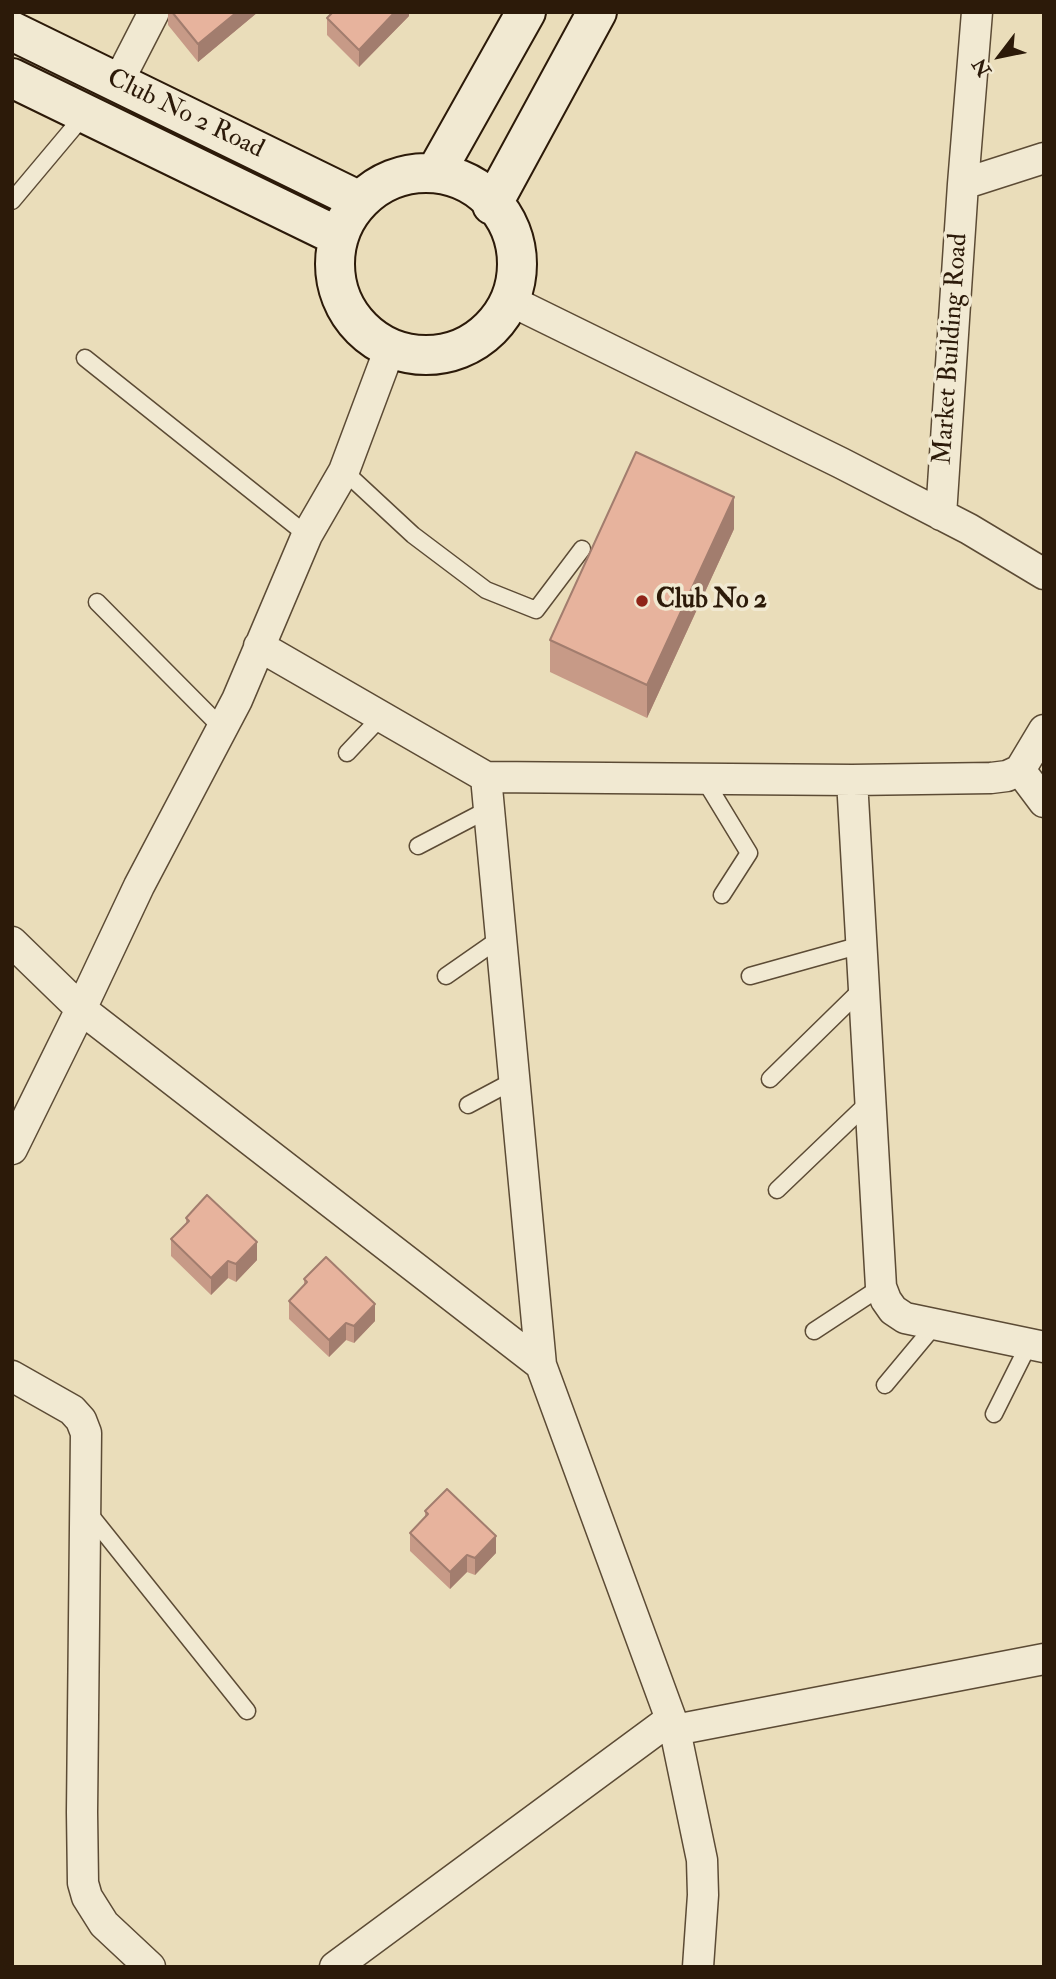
<!DOCTYPE html>
<html>
<head>
<meta charset="utf-8">
<style>
  body { margin:0 }
  #map { position:relative; width:1056px; height:1979px; overflow:hidden; background:#eaddba; font-family:"IM FELL Double Pica",serif }
  canvas { display:block }
  .frame { position:absolute; inset:0; border:14px solid #2c1a09; pointer-events:none }
  .north { position:absolute; left:965px; top:21px; width:70px; height:70px; -webkit-text-stroke:5px #f1e9d2; paint-order:stroke; rotate:238deg; font-size:19px; font-weight:700; line-height:28px; text-align:center; color:#2c1a09 }
  .north::after { content:''; display:block; margin:auto; width:24px; height:32px; background:#2c1a09; clip-path:polygon(50% 0,100% 100%,50% 72%,0 100%) }
</style>
</head>
<body>
<div id="map">
<canvas width="1056" height="1979"></canvas>
<div class="frame"></div>
<div class="north">N</div>
</div>
<script>
const ctx = document.querySelector('canvas').getContext('2d');
ctx.lineJoin = 'round';
const toPath = rows => new Path2D(rows.map(r => 'M' + r).join(''));
function trace(path, color, width, dash) { ctx.strokeStyle = color; ctx.lineWidth = width; ctx.lineCap = dash ? 'butt' : 'round'; ctx.setLineDash(dash || []); ctx.stroke(path); }
function fillPath(path, color) { ctx.fillStyle = color; ctx.fill(path, 'evenodd'); }
function drawText(font, color, halo, rows, align = 'center') {
  ctx.font = font + ' "IM FELL Double Pica",serif'; ctx.lineWidth = 7; ctx.setLineDash([]); ctx.textBaseline = 'middle'; ctx.strokeStyle = halo; ctx.fillStyle = color; for (const [text, x, y, turn = 0] of rows) {
    ctx.save(); ctx.translate(x, y); ctx.rotate((+turn || 0) * Math.PI / 180); ctx.textAlign = isNaN(turn) ? turn : align; if (halo) ctx.strokeText(text, 0, 0); ctx.fillText(text, 0, 0); ctx.restore();
  }
}
const lane = toPath([
  [12,201,85,114],
  [85,358,307,535],
  [344,471,413,535,486,590,536,610,582,549],
  [97,602,221,727],
  [347,753,381,717],
  [704,779,749,853,722,895],
  [418,846,489,809],
  [446,976,502,937],
  [750,976,861,945],
  [770,1079,864,987],
  [468,1105,515,1080],
  [777,1190,870,1101],
  [814,1331,881,1287],
  [885,1385,935,1325],
  [994,1414,1029,1344],
  [87,1511,247,1711]
]);
const street = toPath([
  [118,82,154,12],
  [963,184,1044,158],
  [511,301,841,463,969,529,1044,574],
  [941,515,963,184,977,12],
  [259,646,486,777,852,780,991,778,1007,776,1020,770,1044,730],
  [1020,770,1044,802],
  [486,777,541,1365,675,1730,702,1860,703,1895,698,1967],
  [852,780,881,1287,886,1300,893,1310,905,1318,1044,1347],
  [12,942,81,1009,541,1365],
  [12,1149,81,1009,139,886,237,700,307,535,344,471,390,348],
  [12,1376,72,1410,81,1420,86,1433,82,1812,83,1883,87,1897,104,1924,150,1967],
  [675,1730,1044,1659],
  [335,1967,671,1719]
]);
const secondary = toPath([
  [12,31,358,200],
  [12,78,339,237],
  [436,172,526,12],
  '335 264a91 91 0 1 1 182 0a91 91 0 1 1-182 0Z',
  [492,205,597,12]
]);
trace(lane, '#5c4b35', 19);
trace(street, '#5c4b35', 33);
trace(secondary, '#2c1a09', 42);
trace(lane, '#f1e9d2', 16);
trace(street, '#f1e9d2', 30);
trace(secondary, '#f1e9d2', 38);
fillPath(toPath([
  [168,12,258,12,198,62,168,25],
  [409,12,409,16,359,67,327,35,327,18],
  [734,529,647,718,550,672,550,640],
  [186,1218,257,1260,236,1282,228,1278,211,1295,171,1256,171,1239,186,1224],
  [304,1279,375,1321,354,1343,346,1340,329,1357,289,1319,289,1301,304,1286],
  [425,1511,496,1553,475,1575,467,1572,450,1589,410,1551,410,1533,425,1518]
]), '#c79a87');
fillPath(toPath([
  [237,12,258,12,198,62,198,44],
  [395,12,409,12,409,16,359,67,359,50],
  [734,497,734,529,647,718,647,685],
  [257,1242,257,1260,236,1282,236,1264],
  [228,1261,228,1278,211,1295,211,1278],
  [375,1304,375,1321,354,1343,354,1326],
  [346,1323,346,1340,329,1357,329,1340],
  [496,1536,496,1553,475,1575,475,1558],
  [467,1555,467,1572,450,1589,450,1572]
]), '#a27d6e');
const building = toPath([
  [172,12,237,12,198,44,172,12],
  [333,12,395,12,359,50,327,18,333,12],
  [636,452,734,497,647,685,550,640,636,452],
  [207,1195,257,1242,236,1264,228,1261,211,1278,171,1239,189,1221,186,1218,207,1195],
  [326,1257,375,1304,354,1326,346,1323,329,1340,289,1301,307,1282,304,1279,326,1257],
  [447,1489,496,1536,475,1558,467,1555,450,1572,410,1533,428,1514,425,1511,447,1489]
]);
fillPath(building, '#e7b39d');
trace(building, '#a27d6e', 2);
for (const [x, y, r, color] of [
  [642,601,7,"#8f2418"]
]) { const dot = new Path2D(); dot.arc(x, y, r, 0, 2 * Math.PI); ctx.fillStyle = color; ctx.fill(dot); trace(dot, '#f1e9d2', 2.5); }
drawText('26px', '#2c1a09', '#f1e9d2', [
  ["Club No 2 Road",185,115,26],
  ["Market Building Road",952,349,-86]
]);
drawText('bold 26px', '#2c1a09', '#f1e9d2', [
  ["Club No 2",656,601]
], 'left');
</script>
</body>
</html>
